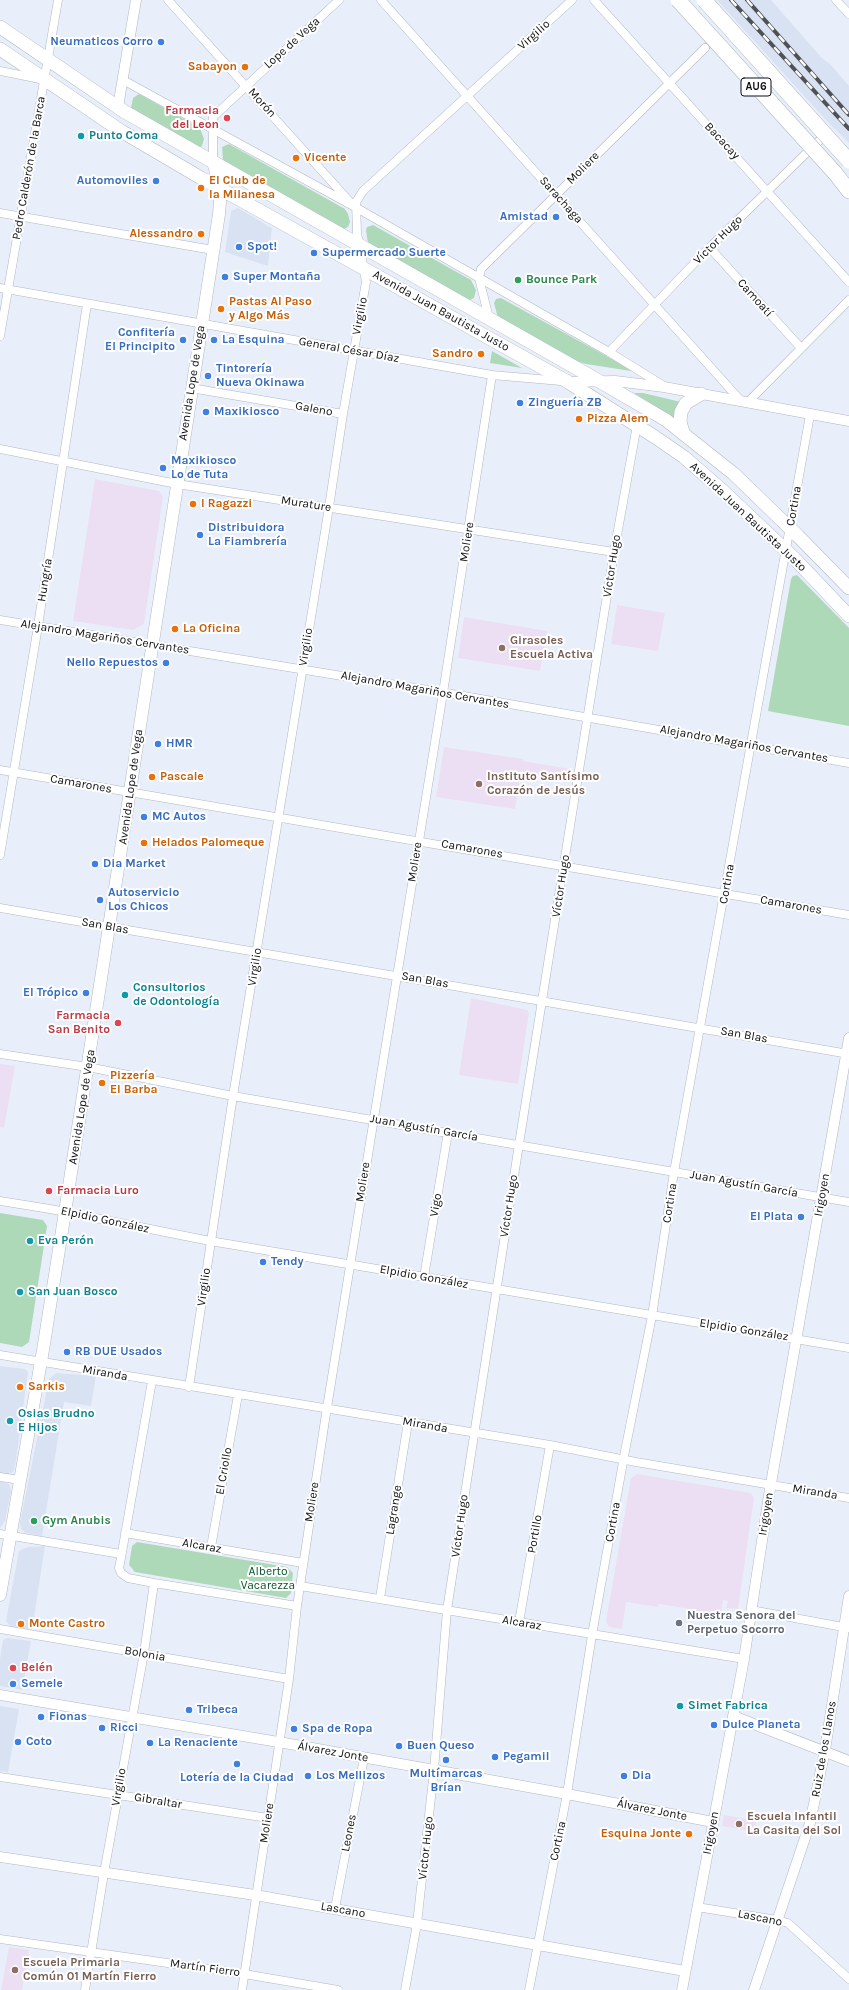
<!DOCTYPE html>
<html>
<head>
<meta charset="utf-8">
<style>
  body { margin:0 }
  canvas { display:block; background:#e9effa }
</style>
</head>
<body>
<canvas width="849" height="1990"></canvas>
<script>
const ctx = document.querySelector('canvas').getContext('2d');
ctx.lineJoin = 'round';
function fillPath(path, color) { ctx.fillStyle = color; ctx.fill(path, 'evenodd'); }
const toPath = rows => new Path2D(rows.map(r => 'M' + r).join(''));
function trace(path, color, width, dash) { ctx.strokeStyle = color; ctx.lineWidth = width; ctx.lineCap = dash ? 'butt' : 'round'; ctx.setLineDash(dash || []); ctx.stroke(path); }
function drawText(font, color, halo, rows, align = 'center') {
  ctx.font = font + ' Karla,sans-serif'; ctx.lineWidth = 4; ctx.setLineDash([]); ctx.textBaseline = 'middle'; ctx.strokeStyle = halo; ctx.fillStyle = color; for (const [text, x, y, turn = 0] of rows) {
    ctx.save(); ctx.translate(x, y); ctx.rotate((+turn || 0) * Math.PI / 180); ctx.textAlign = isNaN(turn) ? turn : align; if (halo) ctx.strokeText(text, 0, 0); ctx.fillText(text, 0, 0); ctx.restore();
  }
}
fillPath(toPath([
  [717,0,771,0,822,58,830,64,849,86,849,143,826,120],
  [238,208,272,228,268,266,225,252,231,211],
  [0,1366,25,1369,28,1372,15,1467,13,1472,6,1475,0,1474],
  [56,1373,96,1376,91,1406,64,1402,42,1536,26,1533,21,1529,20,1523,49,1379],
  [0,1481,9,1484,11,1491,5,1521,0,1528],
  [45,1546,32,1630,10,1626,6,1621,19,1551,27,1547],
  [7,1638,31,1641,22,1690,0,1686,0,1659,3,1640],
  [0,1706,19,1709,8,1772,0,1771]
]), '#d9e2f2');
fillPath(toPath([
  [95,479,159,491,163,497,144,624,133,630,73,621],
  [617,605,665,613,658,651,611,644],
  [464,617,547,631,540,671,458,658],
  [444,747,523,759,523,761,570,769,568,779,521,771,515,809,436,797],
  [471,998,527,1010,529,1013,518,1084,459,1075],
  [0,1064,15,1066,4,1128,0,1127],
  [637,1474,751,1493,754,1498,738,1609,726,1608,728,1601,723,1600,720,1617,694,1612,694,1610,678,1607,659,1604,658,1607,626,1602,622,1629,609,1627,606,1621,631,1478],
  [724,1815,756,1821,755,1832,722,1826],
  [9,1947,29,1950,22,1990,1,1990]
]), '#ecdff4');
fillPath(toPath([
  [139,94,200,128,204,139,202,146,198,148,131,108,133,98],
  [229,144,345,209,348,214,350,222,348,227,344,229,223,161,222,147],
  [373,225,471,280,476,290,474,298,468,301,368,244,366,230,367,227],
  [501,298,630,369,631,371,586,364,570,359,498,318,494,303,496,299],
  [492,351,522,368,490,363],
  [634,393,643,393,681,402,674,418],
  [797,575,849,628,849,726,768,711,791,579,793,576],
  [0,1213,43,1220,47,1226,29,1342,22,1347,0,1343],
  [137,1542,287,1567,293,1573,291,1593,286,1598,135,1572,129,1565,132,1546]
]), '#aed9b9');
trace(toPath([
  [705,48,724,30]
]), '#c8cdd7', 8, [8, 4]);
const minor = toPath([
  [168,0,350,202],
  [381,0,741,401],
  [594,0,849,282],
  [836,0,849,14],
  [0,71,40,79],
  [123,80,355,207,609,352,664,386],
  [213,162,213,117,339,0],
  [0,213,213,250],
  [710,248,801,348],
  [0,288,492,375,561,381],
  [489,318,479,278,481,269,705,48],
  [0,336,58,0],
  [609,352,706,251,827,133],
  [191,388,343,414],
  [747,403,849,300],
  [0,449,177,484,614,552],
  [0,620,452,694,849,763],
  [0,770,849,915],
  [0,855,38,626,87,304],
  [0,908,849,1054],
  [0,1054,88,1067,233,1096,849,1202],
  [0,1201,50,1209,210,1241,849,1348],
  [424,1277,448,1132],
  [0,1355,550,1445,636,1462,849,1498],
  [152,1381,121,1558,119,1568,121,1573,128,1578,154,1583,297,1606],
  [189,1387,233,1096,329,507,343,414,366,282,357,233,356,202,363,191,572,0],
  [0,1477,20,1480],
  [125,1533,303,1563],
  [0,1534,121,1554],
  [211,1547,238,1395],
  [300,1586,744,1659],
  [380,1598,408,1422],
  [751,1610,849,1628],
  [519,1622,550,1445],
  [0,1629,289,1679],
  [0,1777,268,1818],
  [697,1907,777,1920,788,1923,849,1979],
  [335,1908,364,1758],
  [0,1939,244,1974,338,1990],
  [85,1990,104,1873,144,1653,154,1583],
  [242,1990,289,1679,297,1606,325,1420,443,693,492,375],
  [405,1990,417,1924,434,1770,447,1610,519,1144,614,552,637,425],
  [529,1990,567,1794,592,1635,625,1451,652,1316,674,1172,810,415]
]);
const tertiary = toPath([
  [118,107,136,0],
  [568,382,615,381,664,387,849,421],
  [0,1695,290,1744,567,1794,713,1822],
  [733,1716,849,1761],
  [0,1857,255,1895,685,1971],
  [682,1990,744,1659,769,1495,849,1038],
  [754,1990,810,1823,825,1750,849,1596]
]);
const secondary = toPath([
  [0,1595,43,1350,65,1212,219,214,221,189,213,162]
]);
const primary = toPath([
  [0,27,125,112,599,381,666,420,734,474,798,536,849,588],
  [0,49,121,131,201,178,568,382,655,437,684,457,723,491,795,559,849,616],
  [683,432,680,422,681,412,686,403,701,394]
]);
const motorway = toPath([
  [835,173,849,191]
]);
trace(minor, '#b1b7c1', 9);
trace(tertiary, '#b1b7c1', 11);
trace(secondary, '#b1b7c1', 13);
trace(primary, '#b1b7c1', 14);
trace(motorway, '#b1b7c1', 16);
trace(minor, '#fff', 8);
trace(tertiary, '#fff', 10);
trace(secondary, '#fff', 12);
trace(primary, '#fff', 13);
trace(motorway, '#fff', 15);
const rail = toPath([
  [731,0,849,129],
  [747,0,849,115]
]);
trace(rail, '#4e5156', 4);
trace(rail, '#fff', 2.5, [8]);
const motorwayBridge = toPath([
  [678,0,835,173],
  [704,0,849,161]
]);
trace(motorwayBridge, '#b1b7c1', 16, []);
trace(motorwayBridge, '#fff', 15);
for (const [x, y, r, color] of [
  [161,42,4,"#3f7fe0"],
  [245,67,4,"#e8710a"],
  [227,118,4,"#e0444e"],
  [81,136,4,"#0f9aa8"],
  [296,158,4,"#e8710a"],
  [156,181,4,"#3f7fe0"],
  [201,188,4,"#e8710a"],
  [556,217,4,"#3f7fe0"],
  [201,234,4,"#e8710a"],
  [239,247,4,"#3f7fe0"],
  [314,253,4,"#3f7fe0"],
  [225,277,4,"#3f7fe0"],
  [518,280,4,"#2e9e5b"],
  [221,309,4,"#e8710a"],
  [183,340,4,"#3f7fe0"],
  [214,340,4,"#3f7fe0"],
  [481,354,4,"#e8710a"],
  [208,376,4,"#3f7fe0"],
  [520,403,4,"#3f7fe0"],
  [206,412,4,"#3f7fe0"],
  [579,419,4,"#e8710a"],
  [163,468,4,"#3f7fe0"],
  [193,504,4,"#e8710a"],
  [200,535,4,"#3f7fe0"],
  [175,629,4,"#e8710a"],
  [502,648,4,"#8d6e63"],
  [166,663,4,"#3f7fe0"],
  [158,744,4,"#3f7fe0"],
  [152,777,4,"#e8710a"],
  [479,784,4,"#8d6e63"],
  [144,817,4,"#3f7fe0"],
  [144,843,4,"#e8710a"],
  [95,864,4,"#3f7fe0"],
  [100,900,4,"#3f7fe0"],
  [86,993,4,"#3f7fe0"],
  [125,995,4,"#0f9aa8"],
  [118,1023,4,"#e0444e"],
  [102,1083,4,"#e8710a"],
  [49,1191,4,"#e0444e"],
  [801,1217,4,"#3f7fe0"],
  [30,1241,4,"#0f9aa8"],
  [263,1262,4,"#3f7fe0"],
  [20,1292,4,"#0f9aa8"],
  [67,1352,4,"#3f7fe0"],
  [20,1387,4,"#e8710a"],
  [10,1421,4,"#0f9aa8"],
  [34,1521,4,"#2e9e5b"],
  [679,1623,4,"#6b7280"],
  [21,1624,4,"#e8710a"],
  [13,1668,4,"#e0444e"],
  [13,1684,4,"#3f7fe0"],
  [680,1706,4,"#0f9aa8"],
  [189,1710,4,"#3f7fe0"],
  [41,1717,4,"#3f7fe0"],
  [714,1725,4,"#3f7fe0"],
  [102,1728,4,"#3f7fe0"],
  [294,1729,4,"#3f7fe0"],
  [18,1742,4,"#3f7fe0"],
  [150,1743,4,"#3f7fe0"],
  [399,1746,4,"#3f7fe0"],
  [495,1757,4,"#3f7fe0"],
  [446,1760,4,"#3f7fe0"],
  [237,1764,4,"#3f7fe0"],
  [308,1776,4,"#3f7fe0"],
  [624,1776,4,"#3f7fe0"],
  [739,1824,4,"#8d6e63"],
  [689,1834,4,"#e8710a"],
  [15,1970,4,"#8d6e63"]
]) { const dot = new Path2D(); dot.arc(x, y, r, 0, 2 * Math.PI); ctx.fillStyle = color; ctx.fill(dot); trace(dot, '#fff', 1.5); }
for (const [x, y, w] of [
  [756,87,30]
]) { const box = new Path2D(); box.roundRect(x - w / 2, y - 9, w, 18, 3); ctx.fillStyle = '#fff'; ctx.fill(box); trace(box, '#0d0f12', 1); }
drawText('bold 11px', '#0d0f12', null, [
  ["AU6",756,87]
]);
drawText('12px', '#0d0f12', '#fff', [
  ["Virgilio",534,35,-42],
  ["Lope de Vega",292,43,-42],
  ["Morón",262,103,48],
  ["Bacacay",722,141,47],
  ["Pedro Calderón de la Barca",29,168,-80],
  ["Moliere",583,168,-45],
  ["Sarachaga",561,200,48],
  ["Víctor Hugo",718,240,-45],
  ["Camoatí",755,298,48],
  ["Avenida Juan Bautista Justo",441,311,29],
  ["Virgilio",360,316,-79],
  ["General César Díaz",349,350,10],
  ["Avenida Lope de Vega",192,383,-81],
  ["Galeno",314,409,10],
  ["Murature",306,504,9],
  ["Cortina",794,506,-80],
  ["Avenida Juan Bautista Justo",748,517,43],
  ["Moliere",467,542,-81],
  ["Víctor Hugo",612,566,-81],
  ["Hungría",45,580,-81],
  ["Alejandro Magariños Cervantes",105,637,9],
  ["Virgilio",306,647,-81],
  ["Alejandro Magariños Cervantes",425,690,10],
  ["Alejandro Magariños Cervantes",744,744,10],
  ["Camarones",81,784,10],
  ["Avenida Lope de Vega",131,787,-82],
  ["Camarones",472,849,10],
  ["Moliere",415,862,-81],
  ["Cortina",727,884,-80],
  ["Víctor Hugo",561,886,-81],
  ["Camarones",791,905,10],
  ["San Blas",105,926,10],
  ["Virgilio",255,967,-81],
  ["San Blas",425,980,10],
  ["San Blas",744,1035,10],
  ["Avenida Lope de Vega",82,1107,-81],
  ["Juan Agustín García",424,1128,10],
  ["Moliere",363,1182,-81],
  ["Juan Agustín García",744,1184,10],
  ["Irigoyen",822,1195,-80],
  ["Cortina",670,1203,-81],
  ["Vigo",436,1205,-80],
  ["Víctor Hugo",509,1206,-81],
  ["Elpidio González",105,1220,12],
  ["Elpidio González",424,1277,10],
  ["Virgilio",204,1287,-82],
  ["Elpidio González",744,1330,9],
  ["Miranda",105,1373,10],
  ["Miranda",425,1425,10],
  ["El Criollo",224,1471,-80],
  ["Miranda",815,1492,9],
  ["Moliere",312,1502,-81],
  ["Lagrange",394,1510,-81],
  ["Irigoyen",766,1514,-81],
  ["Cortina",613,1522,-80],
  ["Víctor Hugo",460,1526,-82],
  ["Portillo",535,1534,-80],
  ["Alcaraz",202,1546,10],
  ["Alcaraz",522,1623,10],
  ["Bolonia",145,1654,10],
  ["Ruiz de los Llanos",824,1749,-80],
  ["Álvarez Jonte",333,1752,10],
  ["Virgilio",119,1787,-80],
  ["Gibraltar",158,1801,9],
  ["Álvarez Jonte",652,1810,11],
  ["Moliere",267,1823,-81],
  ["Leones",349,1833,-79],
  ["Irigoyen",711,1833,-79],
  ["Cortina",558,1841,-78],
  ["Víctor Hugo",426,1848,-84],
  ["Lascano",343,1910,10],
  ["Lascano",760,1918,11],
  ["Martín Fierro",205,1968,8]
]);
drawText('bold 12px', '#366cbe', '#fff', [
  ["Neumaticos Corro",153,42,"right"],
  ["Automoviles",148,181,"right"],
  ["Amistad",548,217,"right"],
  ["Spot!",247,247],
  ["Supermercado Suerte",322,253],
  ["Super Montaña",233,277],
  ["Confitería",175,333,"right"],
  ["El Principito",175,347,"right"],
  ["La Esquina",222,340],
  ["Tintorería",216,369],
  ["Nueva Okinawa",216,383],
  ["Zinguería ZB",528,403],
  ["Maxikiosco",214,412],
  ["Maxikiosco",171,461],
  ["Lo de Tuta",171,475],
  ["Distribuidora",208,528],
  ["La Fiambrería",208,542],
  ["Nello Repuestos",158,663,"right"],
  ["HMR",166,744],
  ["MC Autos",152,817],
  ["Dia Market",103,864],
  ["Autoservicio",108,893],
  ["Los Chicos",108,907],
  ["El Trópico",78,993,"right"],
  ["El Plata",793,1217,"right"],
  ["Tendy",271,1262],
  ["RB DUE Usados",75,1352],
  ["Semele",21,1684],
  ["Tribeca",197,1710],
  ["Fionas",49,1717],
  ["Dulce Planeta",722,1725],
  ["Ricci",110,1728],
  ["Spa de Ropa",302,1729],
  ["Coto",26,1742],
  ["La Renaciente",158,1743],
  ["Buen Queso",407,1746],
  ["Pegamil",503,1757],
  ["Multímarcas",446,1774,"center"],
  ["Brían",446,1788,"center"],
  ["Los Mellizos",316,1776],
  ["Dia",632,1776],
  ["Lotería de la Ciudad",237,1778,"center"]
], 'left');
drawText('bold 12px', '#c56008', '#fff', [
  ["Sabayon",237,67,"right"],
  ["Vicente",304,158],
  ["El Club de",209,181],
  ["la Milanesa",209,195],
  ["Alessandro",193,234,"right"],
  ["Pastas Al Paso",229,302],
  ["y Algo Más",229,316],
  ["Sandro",473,354,"right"],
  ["Pizza Alem",587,419],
  ["I Ragazzi",201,504],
  ["La Oficina",183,629],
  ["Pascale",160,777],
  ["Helados Palomeque",152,843],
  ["Pizzería",110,1076],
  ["El Barba",110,1090],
  ["Sarkis",28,1387],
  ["Monte Castro",29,1624],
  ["Esquina Jonte",681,1834,"right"]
], 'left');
drawText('bold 12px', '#be3a42', '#fff', [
  ["Farmacia",219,111],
  ["del Leon",219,125],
  ["Farmacia",110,1016],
  ["San Benito",110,1030],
  ["Farmacia Luro",57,1191,"left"],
  ["Belén",21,1668,"left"]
], 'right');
drawText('bold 12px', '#0d838f', '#fff', [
  ["Punto Coma",89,136],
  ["Consultorios",133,988],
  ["de Odontología",133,1002],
  ["Eva Perón",38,1241],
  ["San Juan Bosco",28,1292],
  ["Osias Brudno",18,1414],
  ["E Hijos",18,1428],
  ["Simet Fabrica",688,1706]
], 'left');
drawText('bold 12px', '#27864d', '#fff', [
  ["Bounce Park",526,280],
  ["Gym Anubis",42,1521]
], 'left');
drawText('bold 12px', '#785e54', '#fff', [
  ["Girasoles",510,641],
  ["Escuela Activa",510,655],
  ["Instituto Santísimo",487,777],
  ["Corazón de Jesús",487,791],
  ["Escuela Infantil",747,1817],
  ["La Casita del Sol",747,1831],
  ["Escuela Primaria",23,1963],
  ["Común 01 Martín Fierro",23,1977]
], 'left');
drawText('12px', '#055229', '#fff', [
  ["Alberto",268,1572],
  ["Vacarezza",268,1586]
]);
drawText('bold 12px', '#5b616d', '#fff', [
  ["Nuestra Senora del",687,1616],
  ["Perpetuo Socorro",687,1630]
], 'left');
</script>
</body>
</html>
